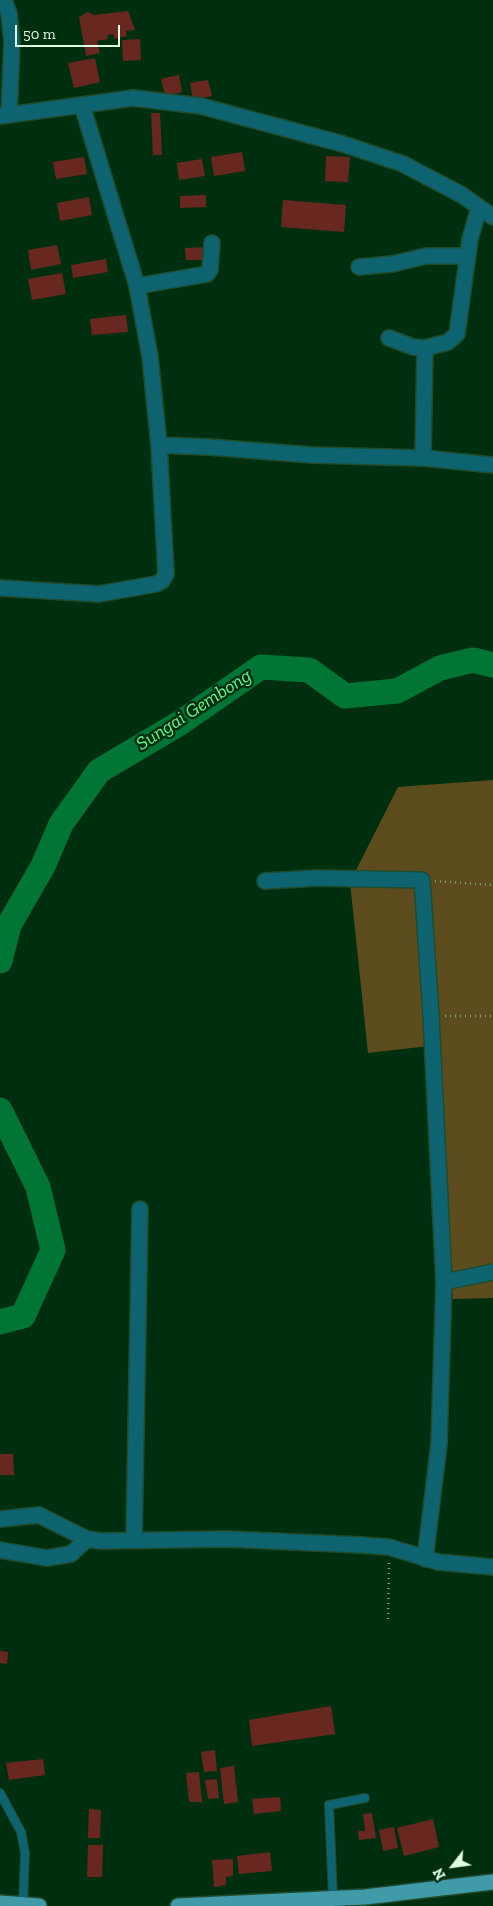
<!DOCTYPE html>
<html>
<head>
<meta charset="utf-8">
<style>
  body { margin:0 }
  #map { position:relative; width:493px; height:1906px; overflow:hidden; background:#002f10; font-family:"Zilla Slab",serif }
  canvas { display:block }
  .north { position:absolute; left:428px; top:1841px; width:50px; height:50px; -webkit-text-stroke:4px #002f10; paint-order:stroke; rotate:240deg; font-size:14px; font-weight:700; line-height:20px; text-align:center; color:#e0fee4 }
  .north::after { content:''; display:block; margin:auto; width:18px; height:22px; background:#e0fee4; clip-path:polygon(50% 0,100% 100%,50% 72%,0 100%) }
  .scale { position:absolute; left:15px; top:25px; width:105px; height:22px; box-sizing:border-box; border:2px solid #e0fee4; border-top:0; padding-left:6px; font-size:15px; line-height:18px; white-space:nowrap; color:#e0fee4; -webkit-text-stroke:4px #002f10; paint-order:stroke }
</style>
</head>
<body>
<div id="map">
<canvas width="493" height="1906"></canvas>
<div class="north">N</div>
<div class="scale">50 m</div>
</div>
<script>
const ctx = document.querySelector('canvas').getContext('2d');
ctx.lineJoin = 'round';
function fillPath(path, color) { ctx.fillStyle = color; ctx.fill(path, 'evenodd'); }
const toPath = rows => new Path2D(rows.map(r => 'M' + r).join(''));
function trace(path, color, width, dash) { ctx.strokeStyle = color; ctx.lineWidth = width; ctx.lineCap = dash ? 'butt' : 'round'; ctx.setLineDash(dash || []); ctx.stroke(path); }
function drawText(font, color, halo, rows, align = 'center') {
  ctx.font = font + ' "Zilla Slab",serif'; ctx.lineWidth = 5; ctx.setLineDash([]); ctx.textBaseline = 'middle'; ctx.strokeStyle = halo; ctx.fillStyle = color; for (const [text, x, y, turn = 0] of rows) {
    ctx.save(); ctx.translate(x, y); ctx.rotate((+turn || 0) * Math.PI / 180); ctx.textAlign = isNaN(turn) ? turn : align; if (halo) ctx.strokeText(text, 0, 0); ctx.fillText(text, 0, 0); ctx.restore();
  }
}
fillPath(toPath([
  [493,780,493,1298,453,1299,429,1046,368,1053,350,882,398,787]
]), '#5c4c1d');
trace(toPath([
  [0,961,9,925,43,866,61,824,99,771,180,723,261,667,309,670,345,696,397,691,440,668,473,660,493,665],
  [0,1110,38,1187,53,1250,23,1316,0,1322]
]), '#017533', 25);
fillPath(toPath([
  [128,11,135,30,126,31,127,36,114,39,113,34,107,35,108,39,97,41,100,53,86,56,79,17,88,12,94,15],
  [140,39,141,60,123,61,122,40],
  [95,58,100,82,74,88,68,63],
  [179,75,182,92,165,96,161,79],
  [208,80,212,96,193,100,190,83],
  [151,113,160,113,162,155,153,155],
  [242,152,245,171,214,176,211,157],
  [326,156,350,157,348,182,325,181],
  [84,157,87,174,56,179,53,162],
  [202,159,205,176,179,180,177,163],
  [206,195,206,207,180,208,180,196],
  [89,197,92,215,60,221,57,203],
  [283,200,346,205,344,232,281,227],
  [57,245,61,264,31,270,28,250],
  [205,247,206,260,186,260,185,248],
  [106,259,108,272,73,278,71,265],
  [62,273,66,294,32,300,28,279],
  [126,315,128,332,92,335,90,319],
  [0,1454,13,1454,14,1475,0,1475],
  [0,1651,8,1652,7,1664,0,1663],
  [331,1706,335,1734,252,1746,249,1720],
  [215,1750,217,1771,204,1772,201,1752],
  [43,1759,45,1775,9,1780,6,1763],
  [234,1766,238,1802,224,1804,220,1768],
  [199,1772,202,1802,189,1802,186,1773],
  [217,1779,219,1798,208,1799,205,1780],
  [280,1797,281,1811,254,1814,252,1799],
  [89,1809,101,1810,100,1838,88,1838],
  [372,1813,376,1838,359,1840,358,1831,365,1831,363,1814],
  [433,1819,439,1847,404,1856,397,1828],
  [394,1827,398,1848,383,1851,379,1830],
  [88,1845,103,1845,102,1877,87,1877],
  [270,1852,272,1871,239,1874,237,1856],
  [233,1859,233,1876,226,1877,226,1885,214,1887,212,1860]
]), '#682820');
const service = toPath([
  [0,1793,21,1832,25,1853,23,1905],
  [333,1898,329,1805,365,1798]
]);
const minor = toPath([
  [4,0,9,14,12,42,9,115],
  [359,267,392,264,426,256,467,256],
  [137,286,207,274,210,270,212,243],
  [389,338,413,347,425,348,448,342,457,334,470,239,479,208],
  [159,445,208,447,312,455,423,458,493,465],
  [423,458,425,348],
  [0,588,99,594,156,584,162,581,166,574,159,445,150,357,137,286,82,105],
  [265,881,317,878,422,880,431,1016,444,1282,439,1444,425,1559],
  [444,1282,493,1272],
  [0,1519,39,1515,87,1539,101,1541,227,1539,361,1545,389,1547,438,1562,493,1567],
  [134,1540,140,1209],
  [0,1550,47,1558,71,1554,87,1539]
]);
const tertiary = toPath([
  [0,116,133,98,201,106,343,144,403,164,462,195,493,217]
]);
const primary = toPath([
  [0,1903,39,1906],
  [178,1906,365,1897,493,1882]
]);
trace(service, '#1f4c2e', 10);
trace(minor, '#1f4c2e', 18);
trace(tertiary, '#1f4c2e', 18);
trace(primary, '#1f4c2e', 18);
trace(toPath([
  [435,881,493,885],
  [445,1016,493,1016],
  [388,1619,389,1561]
]), '#7ba184', 2.5, [1, 4]);
trace(service, '#0d6470', 8);
trace(minor, '#0d6470', 15);
trace(tertiary, '#0d6470', 15);
trace(primary, '#419aa8', 15);
drawText('italic 19px', '#5ef98b', '#002f10', [
  ["Sungai Gembong",194,710,-33]
]);
</script>
</body>
</html>
